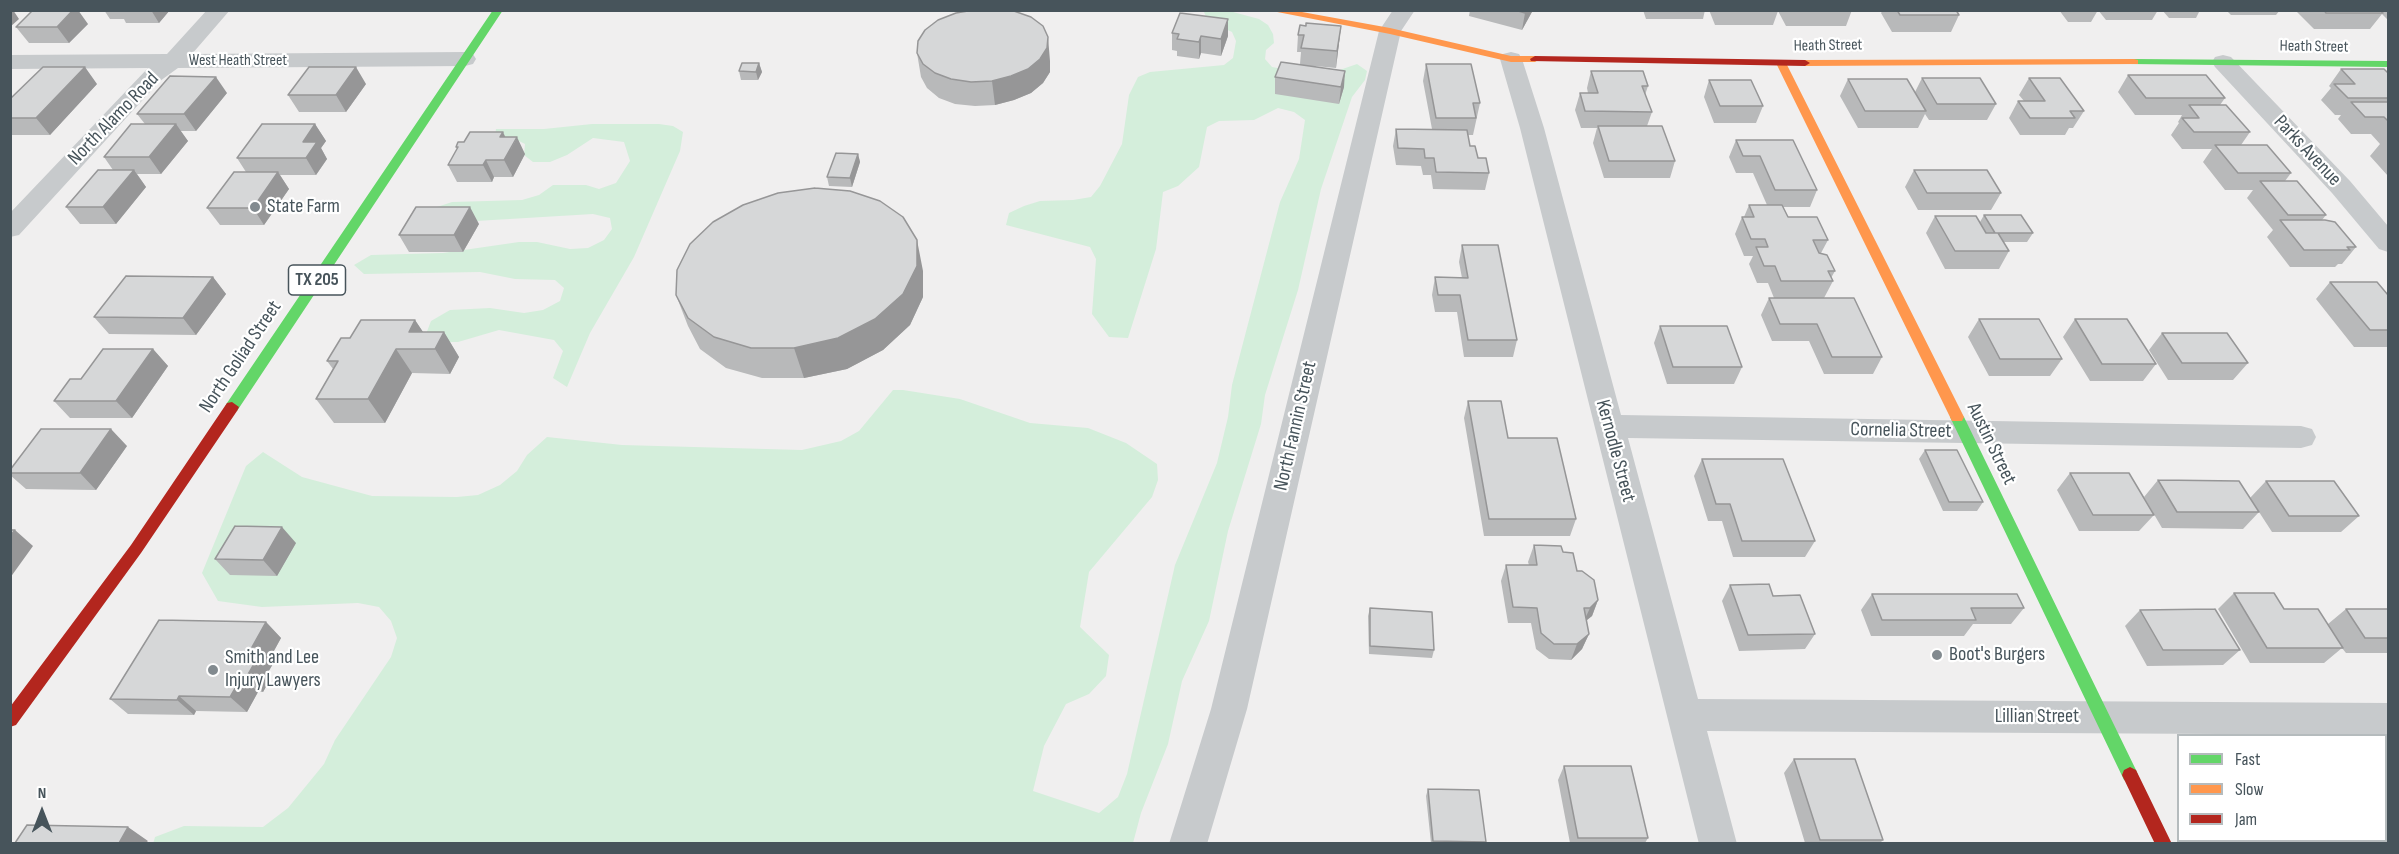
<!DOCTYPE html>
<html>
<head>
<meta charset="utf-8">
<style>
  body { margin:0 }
  #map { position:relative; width:2399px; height:854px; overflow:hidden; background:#f0efef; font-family:"Sofia Sans Condensed",sans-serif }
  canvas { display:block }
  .frame { position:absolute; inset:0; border:12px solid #47545b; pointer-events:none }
  .legend { position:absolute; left:2177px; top:734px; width:210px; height:108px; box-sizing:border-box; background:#fff; border:2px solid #b5bbbd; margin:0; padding:8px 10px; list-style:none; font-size:18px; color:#47545b }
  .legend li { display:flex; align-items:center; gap:12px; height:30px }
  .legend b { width:30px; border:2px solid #b5bbbd }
  .north { position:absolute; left:12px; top:782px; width:60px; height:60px; -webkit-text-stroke:4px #fff; paint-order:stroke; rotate:0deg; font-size:16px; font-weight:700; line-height:24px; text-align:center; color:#47545b }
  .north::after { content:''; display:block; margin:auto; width:21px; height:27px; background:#47545b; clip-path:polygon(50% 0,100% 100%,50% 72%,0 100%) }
</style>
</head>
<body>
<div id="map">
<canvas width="2399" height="854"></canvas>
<div class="frame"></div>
<ul class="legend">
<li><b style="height:8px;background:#63d668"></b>Fast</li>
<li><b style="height:8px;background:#ff974d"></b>Slow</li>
<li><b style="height:8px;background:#b3261e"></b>Jam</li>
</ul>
<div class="north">N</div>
</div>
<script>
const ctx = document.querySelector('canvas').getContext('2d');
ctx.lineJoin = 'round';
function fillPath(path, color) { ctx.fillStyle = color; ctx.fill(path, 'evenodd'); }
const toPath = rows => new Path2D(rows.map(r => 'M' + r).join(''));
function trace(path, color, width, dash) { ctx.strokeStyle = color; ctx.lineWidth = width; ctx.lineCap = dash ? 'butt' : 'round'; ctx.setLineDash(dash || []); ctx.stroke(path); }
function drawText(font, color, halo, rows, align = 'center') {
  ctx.font = font + ' "Sofia Sans Condensed",sans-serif'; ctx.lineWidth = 4.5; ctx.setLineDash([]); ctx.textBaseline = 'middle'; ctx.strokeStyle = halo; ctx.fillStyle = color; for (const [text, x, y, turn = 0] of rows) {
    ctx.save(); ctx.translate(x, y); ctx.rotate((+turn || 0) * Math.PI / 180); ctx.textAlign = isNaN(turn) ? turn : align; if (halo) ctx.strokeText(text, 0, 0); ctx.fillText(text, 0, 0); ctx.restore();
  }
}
fillPath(toPath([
  [1214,10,1233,12,1259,19,1268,25,1273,34,1274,43,1266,50,1265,59,1272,67,1316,75,1331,73,1357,64,1367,71,1365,80,1352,97,1321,189,1298,290,1265,395,1261,424,1228,531,1209,621,1182,681,1168,744,1141,813,1133,843,153,844,155,837,184,826,263,827,288,808,324,764,335,740,391,657,397,638,391,621,379,607,358,603,262,607,218,601,202,573,246,466,263,452,302,477,372,496,457,497,478,495,500,485,517,471,527,455,547,437,622,445,802,450,841,441,859,431,893,390,903,390,960,399,1030,423,1088,428,1126,443,1157,464,1158,480,1152,497,1089,572,1080,627,1109,655,1106,676,1089,694,1066,704,1044,746,1033,791,1099,813,1118,797,1127,774,1175,565,1217,463,1228,417,1232,385,1280,202,1299,159,1305,120,1294,112,1278,108,1254,120,1219,121,1207,127,1199,167,1178,186,1163,192,1156,249,1128,338,1109,337,1092,314,1096,259,1090,247,1006,225,1009,213,1024,206,1040,201,1073,200,1091,197,1100,186,1122,144,1129,95,1138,77,1150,72,1224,65,1233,58,1236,41,1232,32,1208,21,1204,12],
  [592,124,659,124,673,126,683,132,680,151,634,257,590,333,567,387,553,378,563,351,554,340,499,330,458,342,438,342,426,334,431,321,450,310,490,308,524,313,543,310,560,301,564,288,555,280,515,279,480,272,364,274,354,265,371,255,443,253,519,242,537,242,570,249,588,248,604,240,612,229,610,218,593,214,476,221,434,208,452,202,522,200,539,195,553,185,586,185,599,189,616,183,630,161,624,142,593,138,567,155,550,162,533,162,524,155,525,144,513,138,495,138,496,129,544,129]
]), '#d4eedb');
fillPath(toPath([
  [207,10,230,10,192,54,465,52,473,54,476,59,473,64,465,66,178,68,160,81,19,235,10,237,10,213,148,68,10,69,10,55,167,54,207,10],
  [1393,10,1415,10,1401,31,1247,709,1207,844,1169,844,1211,709,1379,31,1393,10],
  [1511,52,1519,54,1522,59,1544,128,1621,415,2301,426,2312,429,2316,437,2312,445,2301,448,1628,438,1698,699,2388,703,2388,735,1707,731,1737,844,1699,844,1520,128,1500,59,1503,54,1511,52],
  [2223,55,2231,57,2350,181,2388,226,2388,252,2379,249,2332,193,2215,67,2212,62,2215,57,2223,55]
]), '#c7cacc');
fillPath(toPath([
  [493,10,503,10,237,411,227,411,225,407,227,403,493,10],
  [2134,59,2388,61,2388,67,2130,64,2130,60,2134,59],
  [1957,412,1964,417,2136,770,2138,775,2136,780,2130,783,2124,780,1950,417,1957,412]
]), '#63d668');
fillPath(toPath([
  [1267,10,1291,10,1390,28,1511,56,1535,56,1540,59,1535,62,1511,62,1390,34,1267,10],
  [2134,59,2138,60,2138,64,1805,66,1800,63,1805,60,2134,59],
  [1781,60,1786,63,1964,417,1962,421,1952,421,1950,417,1776,63,1781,60]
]), '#ff974d');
fillPath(toPath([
  [1535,56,1805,60,1810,63,1805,66,1531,61,1530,59,1535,56],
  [232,402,239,407,237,411,141,553,16,725,10,727,10,707,131,545,227,403,232,402],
  [2130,767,2136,770,2172,844,2155,844,2122,775,2124,770,2130,767]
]), '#b3261e');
fillPath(toPath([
  [104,10,170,10,159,23,126,23,124,19,110,19],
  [1470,10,1533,10,1522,30,1469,16],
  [1643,10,1705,10,1703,19,1646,19],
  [1709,10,1852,10,1846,26,1786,26,1778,11,1773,25,1715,25],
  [1883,10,1956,10,1959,15,1951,32,1892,32,1881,13],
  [2059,10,2098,10,2091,22,2068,22],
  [2098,10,2158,10,2152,20,2106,20],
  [2162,10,2200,10,2196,18,2169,18],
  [2226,10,2280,10,2276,15,2231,15],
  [2295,10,2388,10,2388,20,2382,14,2370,29,2314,29],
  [88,24,69,43,29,43,16,27],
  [1341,26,1336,68,1315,66,1344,87,1339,104,1275,94,1275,77,1300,64,1301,52,1297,52,1298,35],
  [1172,33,1228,36,1221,56,1201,53,1199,59,1177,56,1177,51,1172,50],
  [917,53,1050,61,1050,72,1043,83,1031,93,1014,100,995,105,975,106,955,104,939,98,927,88,921,77],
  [759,63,762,72,758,80,741,80,739,71],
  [1426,64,1480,103,1473,135,1468,135,1470,146,1489,173,1485,190,1433,189,1431,175,1423,175,1421,166,1396,165,1393,146,1396,129,1432,129,1423,81],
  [2341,69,2388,73,2388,176,2370,156,2380,144,2371,134,2351,134,2338,119,2341,115,2335,115,2321,100,2331,88,2329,86],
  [1591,71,1648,86,1645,95,1652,112,1647,126,1675,161,1670,178,1604,178,1593,143,1597,128,1581,128,1575,110,1580,93,1588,93,1587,88],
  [2128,75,2225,98,2220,105,2250,132,2241,145,2291,173,2285,181,2326,215,2322,220,2356,247,2342,264,2338,264,2335,267,2290,267,2267,237,2273,230,2247,198,2253,190,2225,190,2203,162,2212,149,2182,149,2171,135,2179,123,2178,122,2182,115,2135,115,2118,92],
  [1922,78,1996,104,1987,120,1929,120,1925,114,1918,128,1858,128,1840,96,1848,79,1915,92],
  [2029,78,2084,111,2073,128,2069,128,2065,135,2020,135,2009,118,2018,101,2024,101,2019,95],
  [1709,80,1763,106,1756,123,1714,123,1704,97],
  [97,84,50,135,10,135,10,99],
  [366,84,346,112,299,112,288,95],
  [227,93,196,131,180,131,188,141,161,174,137,174,146,187,116,224,80,224,66,207,113,170,104,157,145,124,137,114],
  [315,124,326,141,321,148,327,159,316,175,280,175,289,189,264,225,220,225,207,208,246,172,237,158],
  [505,137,525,154,513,177,494,177,492,182,457,182,448,165,457,149,456,147,464,142],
  [1736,140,1817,190,1810,207,1783,207,1788,217,1828,240,1821,253,1835,271,1831,278,1833,281,1824,298,1774,298,1768,283,1757,283,1749,264,1753,256,1744,256,1735,234,1742,217,1744,217,1749,205,1767,205,1753,173,1736,173,1729,157],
  [858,154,860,162,852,187,829,186,827,177],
  [1914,170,2001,193,1991,210,1918,210,1905,187],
  [1984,215,2033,233,2027,242,2003,242,2009,251,1999,269,1945,269,1926,233,1935,216,1980,222],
  [479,224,463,252,409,252,399,235],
  [1462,245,1517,340,1513,357,1464,357,1457,312,1435,312,1432,295,1435,277,1462,278,1459,262],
  [923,271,923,297,910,325,883,350,847,369,804,378,762,378,726,368,700,349,688,326,676,295],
  [213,277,226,294,196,335,109,334,94,317],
  [2330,282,2388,295,2388,347,2354,347,2316,299],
  [1769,298,1882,357,1873,374,1824,374,1809,341,1772,341,1761,315],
  [1979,319,2062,359,2050,376,1989,376,1968,337],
  [2075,319,2156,364,2143,381,2090,381,2063,337],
  [415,320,423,332,444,332,459,357,450,374,412,373,385,423,334,423,316,399,333,369,327,361,350,338],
  [1660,326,1742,367,1734,384,1667,384,1654,343],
  [2162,333,2248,363,2233,380,2168,380,2149,350],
  [153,349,168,366,132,418,70,418,54,401,81,379],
  [1468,401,1508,438,1576,519,1570,536,1484,536,1464,418],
  [127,446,96,490,26,489,10,475,10,470],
  [1925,450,1983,502,1977,511,1943,511,1919,459],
  [1702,459,1815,541,1805,557,1733,557,1722,521,1708,521,1694,476],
  [2070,473,2154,515,2139,531,2079,531,2057,490],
  [2158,480,2259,512,2243,529,2162,528,2144,497],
  [2266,481,2359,516,2341,532,2272,532,2250,498],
  [296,543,277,576,230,575,215,559],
  [1534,545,1563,552,1598,600,1592,616,1586,621,1589,634,1582,649,1571,660,1549,659,1536,649,1531,623,1508,623,1501,581,1506,565,1529,565,1528,562],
  [1730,585,1773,596,1815,634,1805,649,1739,651,1722,601],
  [2234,593,2328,624,2346,609,2388,609,2388,653,2346,653,2342,648,2324,663,2250,663,2218,609],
  [1872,594,2024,608,2011,624,1973,624,1964,636,1871,636,1861,610],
  [1370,608,1434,650,1432,658,1369,654,1368,616],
  [2140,610,2240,650,2223,665,2147,666,2125,626],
  [266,622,281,638,270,658,274,662,267,674,271,678,263,692,258,692,247,712,196,711,194,715,128,714,110,699],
  [1794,759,1883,840,1880,843,1805,843,1784,773],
  [1564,766,1648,838,1645,843,1570,843,1558,780],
  [1428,789,1486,842,1485,843,1431,843,1426,796],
  [2272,840,2385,840,2388,843,2273,843]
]), '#b8b9ba');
fillPath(toPath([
  [10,10,13,10,19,19,10,27],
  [73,10,78,10,88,24,69,43,57,27],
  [151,10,170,10,159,23],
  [1527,10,1533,10,1522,30,1525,13],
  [1228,19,1228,36,1221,56,1221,39],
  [1341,26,1339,43,1336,68,1337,51],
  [1201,36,1201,53,1199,59,1199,42],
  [1048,37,1050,61,1050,72,1043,83,1031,93,1014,100,995,105,992,81],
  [759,63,762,72,758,80,756,72],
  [85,67,97,84,50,135,36,118],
  [356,67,366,84,346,112,336,95],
  [1345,71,1344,87,1339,104,1341,87],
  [216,77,227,93,196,131,184,114],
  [176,124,188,141,161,174,149,157],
  [315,124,326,141,321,148,327,159,316,175,306,158,303,142],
  [503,132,511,149,517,137,525,154,513,177,504,160,500,137],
  [858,154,860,162,852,187,850,178],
  [486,160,494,177,492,182,483,165],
  [134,170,146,187,116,224,103,207],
  [278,172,289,189,264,225,253,208],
  [470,207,479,224,463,252,454,235],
  [917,240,923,271,923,297,910,325,883,350,847,369,804,378,794,348],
  [213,277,226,294,196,335,183,318],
  [415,320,431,344,409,332],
  [444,332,459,357,450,374,435,349],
  [153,349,168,366,132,418,116,401],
  [396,349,412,373,385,423,368,399],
  [111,429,127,446,96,490,80,473],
  [282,527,296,543,277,576,263,560],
  [15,530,33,546,10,578,10,536],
  [1598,600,1592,616,1583,623,1590,608],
  [266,622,281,638,270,658,274,662,267,674,271,678,263,692,247,676,252,647],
  [1589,634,1582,649,1571,660,1577,644],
  [242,676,258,692,247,712,230,697],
  [179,696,196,711,194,715,177,700],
  [128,827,148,841,146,843,119,843]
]), '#969697');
const building = toPath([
  [33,10,73,10,57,27,16,27,33,10],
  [974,10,1011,10,1031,17,1043,26,1048,37,1047,48,1040,59,1028,69,1011,76,992,81,971,82,951,79,935,73,923,64,917,53,918,41,925,30,938,20,956,13,974,10],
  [1515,10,1527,10,1525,13,1515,10],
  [1897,10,1956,10,1959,15,1900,15,1897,10],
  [2324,10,2380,10,2383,13,2326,13,2324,10],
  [1180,13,1228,19,1221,39,1201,36,1199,42,1177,39,1179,34,1172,33,1180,13],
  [1306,23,1341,26,1337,51,1301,48,1304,35,1298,35,1300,25,1306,26,1306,23],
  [1281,62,1345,71,1341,87,1275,77,1281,62],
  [742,63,759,63,756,72,739,71,742,63],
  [1426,64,1471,64,1480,103,1473,103,1476,118,1436,118,1426,64],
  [43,67,85,67,36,118,10,118,10,99,43,67],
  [309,67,356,67,336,95,288,95,309,67],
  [2341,69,2384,69,2388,73,2388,98,2348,98,2334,84,2355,84,2341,69],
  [1591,71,1643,71,1648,86,1642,86,1652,112,1585,111,1580,93,1598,93,1591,71],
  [2128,75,2206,75,2225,98,2146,98,2128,75],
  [170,76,216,77,184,114,137,114,170,76],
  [1922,78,1980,78,1996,104,1937,104,1922,78],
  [2029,78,2060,78,2084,111,2070,111,2075,118,2030,118,2018,101,2045,101,2029,78],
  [1848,79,1907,79,1926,111,1865,111,1848,79],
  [1709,80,1751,80,1763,106,1720,106,1709,80],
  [2351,102,2388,102,2388,121,2384,117,2365,117,2351,102],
  [2189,105,2226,105,2250,132,2194,132,2182,118,2199,118,2189,105],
  [131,124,176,124,149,157,104,157,131,124],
  [262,124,315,124,303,142,317,142,306,158,237,158,262,124],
  [1598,126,1662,126,1675,161,1609,161,1598,126],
  [1396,129,1467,130,1470,146,1475,146,1478,158,1486,158,1489,173,1436,172,1434,158,1425,158,1424,149,1398,148,1396,129],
  [470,132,503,132,500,137,517,137,504,160,486,160,483,165,448,165,458,147,456,147,458,142,464,142,470,132],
  [1736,140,1793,140,1817,190,1775,190,1760,156,1743,156,1736,140],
  [2215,145,2267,145,2291,173,2238,173,2215,145],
  [836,153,858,154,850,178,827,177,836,153],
  [98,170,134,170,103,207,66,207,98,170],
  [1914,170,1987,170,2001,193,1927,193,1914,170],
  [234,172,278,172,253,208,207,208,234,172],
  [2260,181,2297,181,2326,215,2288,215,2260,181],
  [815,188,850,191,880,201,903,217,917,240,917,266,903,294,875,319,838,338,794,348,751,348,714,337,688,318,676,295,677,270,690,244,713,222,743,205,778,193,815,188],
  [1749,205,1782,205,1788,217,1817,217,1828,240,1813,240,1819,253,1827,255,1835,271,1828,271,1833,281,1781,281,1775,266,1764,266,1756,247,1768,247,1765,239,1751,239,1742,217,1754,217,1749,205],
  [416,207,470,207,454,235,399,235,416,207],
  [1984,215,2021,215,2033,233,1995,233,1984,215],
  [1935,216,1976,216,1986,233,1998,233,2009,251,1955,251,1935,216],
  [2280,220,2325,220,2335,222,2356,247,2347,247,2350,250,2304,250,2280,220],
  [1462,245,1498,245,1517,340,1468,340,1460,295,1438,295,1435,277,1468,278,1462,245],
  [126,276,213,277,183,318,94,317,126,276],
  [2330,282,2377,282,2388,295,2388,330,2370,330,2330,282],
  [1769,298,1854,298,1882,357,1832,357,1817,324,1780,324,1769,298],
  [1979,319,2039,319,2062,359,2000,359,1979,319],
  [2075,319,2127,319,2156,364,2102,364,2075,319],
  [361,320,415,320,409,332,444,332,435,349,396,349,368,399,316,399,338,361,327,361,341,338,350,338,361,320],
  [1660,326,1727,326,1742,367,1673,367,1660,326],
  [2162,333,2227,333,2248,363,2182,363,2162,333],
  [103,349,153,349,116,401,54,401,70,379,81,379,103,349],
  [1468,401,1501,401,1508,438,1557,438,1576,519,1489,519,1468,401],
  [41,429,111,429,80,473,10,473,10,470,41,429],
  [1925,450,1957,450,1983,502,1949,502,1925,450],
  [1702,459,1783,459,1815,541,1742,541,1730,504,1716,504,1702,459],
  [2070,473,2129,473,2154,515,2093,515,2070,473],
  [2158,480,2239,481,2259,512,2177,512,2158,480],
  [2266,481,2334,481,2359,516,2289,516,2266,481],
  [235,526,282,527,263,560,215,559,235,526],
  [10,530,15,530,10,536,10,530],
  [1534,545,1561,546,1563,552,1573,553,1577,571,1582,571,1594,580,1598,600,1590,608,1584,608,1589,634,1577,644,1554,644,1541,633,1537,608,1513,607,1506,565,1537,565,1534,545],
  [1769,584,1773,596,1800,595,1815,634,1748,635,1730,585,1769,584],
  [2234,593,2274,593,2284,609,2318,609,2343,648,2267,648,2234,593],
  [1872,594,2017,594,2024,608,1971,608,1976,620,1882,620,1872,594],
  [1370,608,1432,612,1434,650,1370,646,1370,608],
  [2215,609,2240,650,2163,650,2140,610,2215,609],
  [2346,609,2388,609,2388,638,2365,638,2346,609],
  [159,620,266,622,252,647,259,647,250,662,255,662,247,676,242,676,230,697,179,696,177,700,110,699,159,620],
  [1794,759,1855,759,1883,840,1820,840,1794,759],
  [1564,766,1631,766,1648,838,1578,838,1564,766],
  [1428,789,1479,790,1486,842,1433,841,1428,789],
  [2385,795,2388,795,2388,843,2301,843,2299,840,2385,840,2385,795],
  [27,825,128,827,119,843,15,843,27,825]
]);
fillPath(building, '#d6d7d8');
trace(building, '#969697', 1.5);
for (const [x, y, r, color] of [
  [255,207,6,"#828a8f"],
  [1937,655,6,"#828a8f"],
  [213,670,6,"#828a8f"]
]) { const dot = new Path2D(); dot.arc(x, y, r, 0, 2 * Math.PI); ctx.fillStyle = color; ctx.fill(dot); trace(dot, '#fff', 2); }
drawText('16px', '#47545b', '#fff', [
  ["Heath Street",1828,46,-1],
  ["Heath Street",2314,47,1],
  ["West Heath Street",238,61]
]);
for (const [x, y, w] of [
  [317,280,57]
]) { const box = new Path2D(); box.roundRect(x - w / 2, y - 15, w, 30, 4.5); ctx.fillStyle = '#fff'; ctx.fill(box); trace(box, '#47545b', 1.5); }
drawText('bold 18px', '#47545b', null, [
  ["TX 205",317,280]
]);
drawText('20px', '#47545b', '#fff', [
  ["North Alamo Road",114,119,-46],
  ["Parks Avenue",2307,151,47],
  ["North Goliad Street",241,357,-56],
  ["North Fannin Street",1296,426,-77],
  ["Cornelia Street",1901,431,1],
  ["Austin Street",1991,444,64],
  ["Kernodle Street",1615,451,75],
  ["Lillian Street",2037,717]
]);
drawText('20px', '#47545b', '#fff', [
  ["State Farm",267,207],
  ["Boot's Burgers",1949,655],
  ["Smith and Lee",225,658],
  ["Injury Lawyers",225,681]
], 'left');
</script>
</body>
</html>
